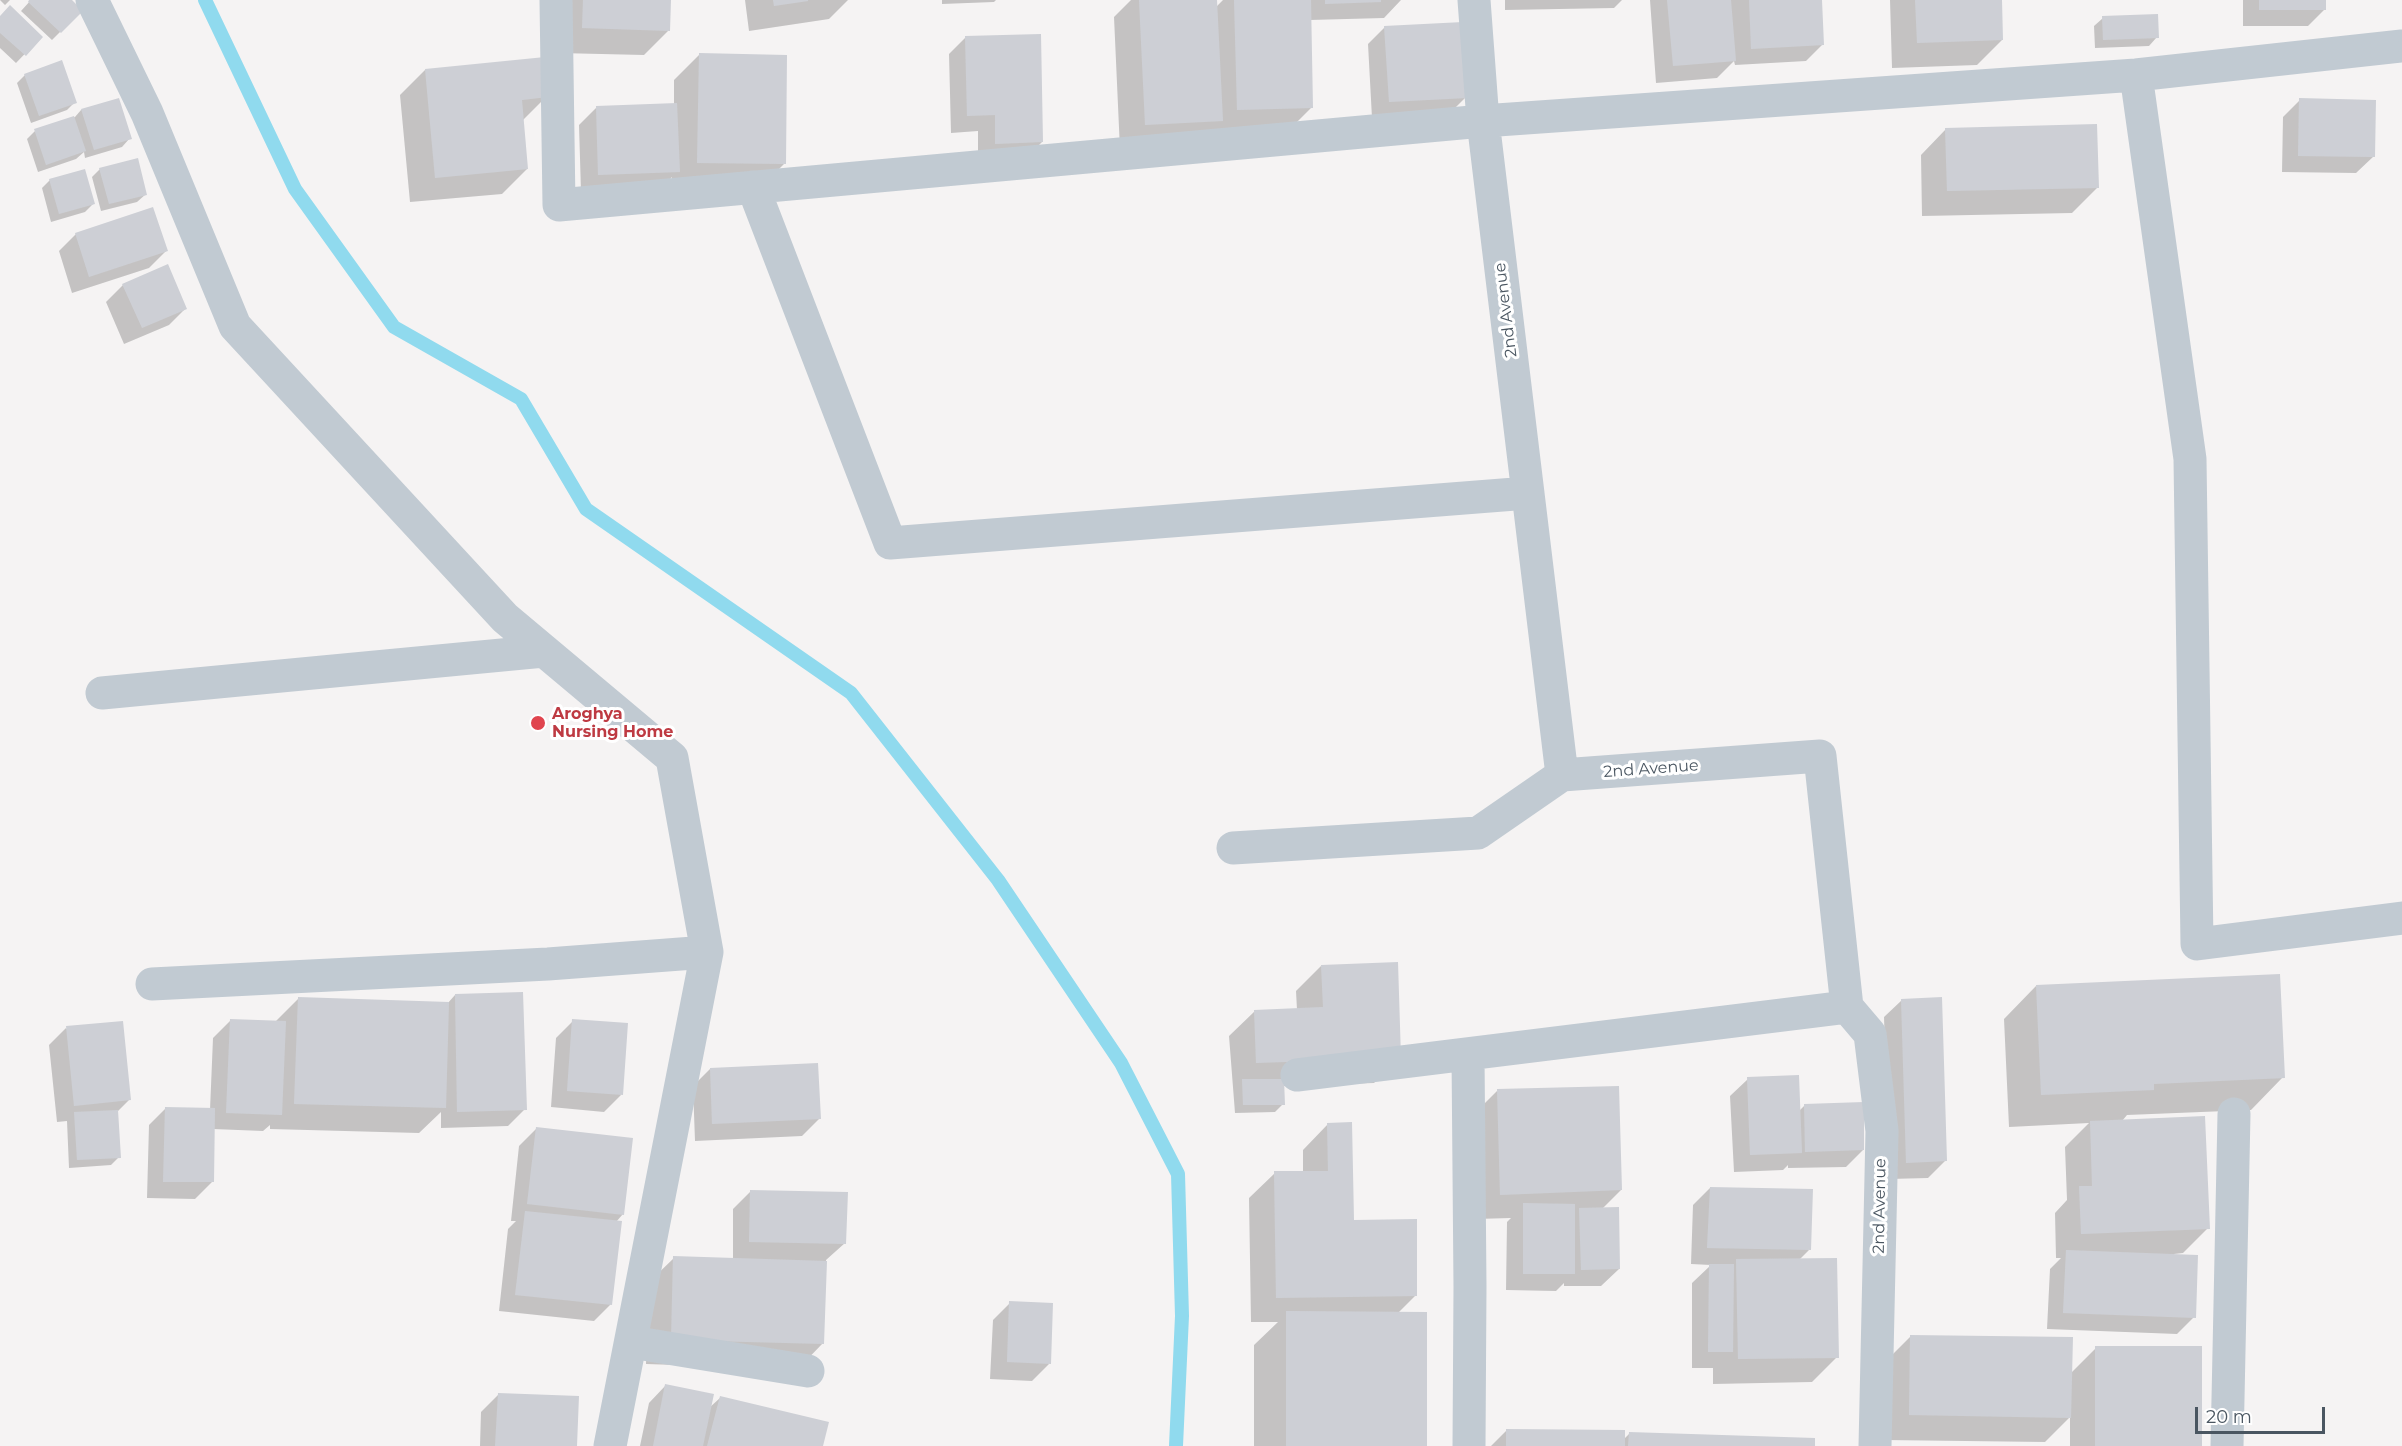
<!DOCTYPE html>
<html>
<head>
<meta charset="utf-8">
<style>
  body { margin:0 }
  #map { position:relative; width:2402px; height:1446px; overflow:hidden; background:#f5f3f3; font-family:Montserrat,sans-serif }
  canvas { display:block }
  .scale { position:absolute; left:2195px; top:1407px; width:130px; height:27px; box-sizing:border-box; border:3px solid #4a5661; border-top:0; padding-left:8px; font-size:18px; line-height:21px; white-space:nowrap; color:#4a5661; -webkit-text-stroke:4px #fff; paint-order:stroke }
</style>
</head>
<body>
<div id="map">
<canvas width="2402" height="1446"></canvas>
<div class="scale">20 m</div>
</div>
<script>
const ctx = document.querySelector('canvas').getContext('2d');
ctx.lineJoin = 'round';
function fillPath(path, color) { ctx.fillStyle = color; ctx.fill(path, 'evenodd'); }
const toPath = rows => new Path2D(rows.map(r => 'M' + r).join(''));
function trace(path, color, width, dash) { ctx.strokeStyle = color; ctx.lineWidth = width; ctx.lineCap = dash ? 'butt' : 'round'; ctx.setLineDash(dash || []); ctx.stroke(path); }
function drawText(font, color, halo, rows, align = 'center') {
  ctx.font = font + ' Montserrat,sans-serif'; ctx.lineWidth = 6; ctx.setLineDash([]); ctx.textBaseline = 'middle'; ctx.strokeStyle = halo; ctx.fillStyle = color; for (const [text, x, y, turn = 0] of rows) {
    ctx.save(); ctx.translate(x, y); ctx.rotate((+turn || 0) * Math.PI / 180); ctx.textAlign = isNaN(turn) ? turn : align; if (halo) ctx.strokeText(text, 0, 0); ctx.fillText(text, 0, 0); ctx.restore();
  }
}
fillPath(toPath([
  [0,0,10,0,5,5],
  [31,0,70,0,81,11,52,40,21,11],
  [559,0,670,0,669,30,644,55,558,53],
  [745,0,848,0,829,19,749,31],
  [942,0,996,0,994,2,942,4],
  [1131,0,1216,0,1216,7,1223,0,1401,0,1384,18,1310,20,1312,107,1287,132,1120,150,1114,17],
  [1505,0,1622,0,1614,8,1505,10],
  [1650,0,1820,0,1823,44,1806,61,1735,65,1734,61,1717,78,1656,83],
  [1890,0,2000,0,2002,40,1977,65,1892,68],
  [2243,0,2325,0,2325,9,2308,26,2243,26],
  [0,17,41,37,16,63,0,48],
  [2103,18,2157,37,2149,46,2095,48,2094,26],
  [1385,27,1465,98,1448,115,1372,118,1368,44],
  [966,37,1042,142,1025,159,978,160,978,131,951,133,949,54],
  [699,55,784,164,759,189,672,187,672,177,661,189,581,192,579,125,596,108,674,105,674,80],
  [425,70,547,96,522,121,527,169,502,194,410,202,400,95],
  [25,75,75,102,67,110,31,123,17,83],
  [118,100,130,138,122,147,85,158,84,152,76,159,38,172,27,139,35,131,75,117,81,110],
  [2300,100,2374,156,2356,173,2282,172,2283,117],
  [1946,129,2097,188,2072,213,1922,216,1921,155],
  [100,169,146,194,137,202,101,211,92,177],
  [50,180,93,204,85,212,51,222,42,188],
  [76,234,166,251,149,268,72,293,59,251],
  [123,285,186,308,169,325,124,344,106,302],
  [1321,966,1399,1058,1374,1083,1283,1086,1283,1104,1275,1112,1235,1113,1229,1036,1255,1011,1297,1010,1296,991],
  [2036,986,2283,1077,2251,1110,2127,1115,2122,1121,2208,1228,2183,1253,2174,1254,2194,1317,2177,1334,2047,1329,2050,1269,2061,1258,2056,1258,2055,1213,2067,1200,2065,1147,2089,1123,2009,1127,2004,1019],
  [455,995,525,1109,508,1126,441,1128,441,1112,419,1133,270,1129,270,1125,263,1131,213,1129,212,1182,195,1199,147,1198,149,1125,166,1108,210,1110,213,1038,230,1021,275,1022,298,999,447,1004],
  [1902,1000,1945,1161,1928,1178,1889,1179,1884,1017],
  [573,1021,621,1095,604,1112,551,1107,556,1038],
  [66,1028,129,1100,117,1112,119,1157,111,1165,69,1168,67,1121,57,1122,49,1045],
  [710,1069,819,1119,802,1136,695,1141,693,1086],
  [1748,1079,1799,1111,1805,1105,1863,1150,1846,1167,1788,1168,1788,1165,1783,1170,1734,1172,1730,1096],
  [1497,1091,1621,1190,1602,1209,1619,1269,1601,1286,1564,1286,1564,1283,1556,1291,1506,1290,1507,1222,1511,1218,1476,1219,1472,1116],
  [1328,1124,1352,1221,1416,1295,1398,1313,1425,1446,1254,1446,1254,1345,1278,1322,1251,1322,1249,1198,1275,1173,1303,1172,1303,1150],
  [536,1129,623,1214,616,1222,611,1304,594,1321,499,1311,508,1229,516,1221,511,1221,519,1146],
  [1710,1188,1809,1250,1799,1260,1837,1357,1812,1382,1713,1384,1713,1368,1692,1368,1692,1283,1711,1265,1691,1264,1693,1205],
  [750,1192,845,1243,826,1260,823,1343,798,1369,646,1364,648,1283,674,1258,733,1259,733,1209],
  [1010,1303,1049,1364,1032,1381,990,1379,993,1320],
  [1911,1336,2071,1373,2096,1348,2201,1446,2070,1446,2070,1417,2045,1442,1884,1440,1886,1361],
  [666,1385,709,1408,720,1398,821,1446,640,1446,649,1403],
  [498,1395,576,1446,480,1446,481,1412],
  [1507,1430,1623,1440,1629,1434,1813,1446,1491,1446]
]), '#0003');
trace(toPath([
  [205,0,295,189,394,327,521,399,586,509,851,693,998,880,1121,1063,1178,1174,1182,1316,1176,1446]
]), '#90daee', 14);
fillPath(toPath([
  [29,0,72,0,83,11,61,33,28,2],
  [583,0,671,0,670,31,582,28],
  [773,0,808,0,808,1,774,6],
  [1139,0,1217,0,1223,121,1145,125],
  [1234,0,1311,0,1313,108,1237,110],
  [1325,0,1381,0,1381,2,1325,4],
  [1667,0,1731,0,1736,61,1673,66],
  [1749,0,1822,0,1824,45,1751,49],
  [1915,0,2002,0,2003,40,1917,43],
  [2259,0,2326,0,2326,10,2259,10],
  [10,5,43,37,26,56,0,33,0,16],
  [2158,14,2159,38,2103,40,2102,16],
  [1463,22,1467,98,1389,102,1384,26],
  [1041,34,1043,142,995,144,995,115,967,116,965,36],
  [699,53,787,55,786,164,697,163],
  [545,57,548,97,522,100,528,169,435,178,425,69],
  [62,60,77,103,39,116,24,74],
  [119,98,132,139,94,150,81,109],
  [2299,98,2376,100,2375,157,2298,156],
  [677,103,680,172,598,175,596,106],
  [74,116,86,151,46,165,34,129],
  [2097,124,2099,188,1947,191,1945,128],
  [138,158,147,195,109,204,99,168],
  [85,169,95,204,59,214,49,179],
  [153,207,168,251,89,277,75,233],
  [168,264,187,309,142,328,122,284],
  [1398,962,1401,1058,1256,1063,1254,1010,1323,1007,1321,965],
  [2280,974,2285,1078,2154,1084,2154,1090,2041,1095,2036,985],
  [523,992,527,1110,457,1112,455,994],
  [298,997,449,1002,446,1108,294,1104],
  [1942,997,1947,1161,1906,1163,1901,999],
  [230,1019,286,1021,282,1115,226,1113],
  [572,1019,628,1023,623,1095,567,1091],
  [123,1021,131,1100,74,1106,66,1026],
  [818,1063,821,1119,712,1124,710,1068],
  [1799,1075,1802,1153,1750,1155,1747,1077],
  [1242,1079,1284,1079,1285,1105,1243,1105],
  [1619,1086,1622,1190,1500,1195,1497,1089],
  [1864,1102,1864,1150,1805,1152,1804,1104],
  [165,1107,215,1108,214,1182,163,1182],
  [118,1110,121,1158,77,1160,74,1112],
  [2205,1116,2210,1229,2081,1234,2079,1186,2092,1186,2090,1121],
  [1352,1122,1354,1220,1417,1219,1417,1296,1276,1298,1274,1171,1328,1171,1327,1123],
  [536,1127,633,1138,624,1215,527,1204],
  [1710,1187,1813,1189,1811,1250,1707,1248],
  [750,1190,848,1192,846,1244,749,1242],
  [1523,1203,1575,1204,1575,1274,1523,1274],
  [1619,1207,1620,1269,1581,1270,1579,1208],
  [525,1211,622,1221,612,1305,515,1295],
  [2066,1250,2198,1255,2196,1318,2063,1313],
  [673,1256,827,1261,824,1344,671,1340],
  [1837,1258,1839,1358,1738,1359,1736,1259],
  [1709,1264,1734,1264,1733,1352,1708,1352],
  [1009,1301,1053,1303,1051,1364,1007,1362],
  [1286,1311,1427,1312,1427,1446,1286,1446],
  [1910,1335,2073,1337,2071,1418,1909,1415],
  [2095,1346,2202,1346,2202,1446,2095,1446],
  [665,1384,714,1394,703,1446,653,1446],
  [498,1393,579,1396,577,1446,495,1446],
  [720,1396,829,1422,823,1446,707,1446],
  [1506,1429,1625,1430,1625,1446,1506,1446],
  [1629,1432,1815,1438,1815,1446,1628,1446]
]), '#cdcfd5');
trace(toPath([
  [92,0,147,113,235,326,505,618,672,758,707,952,610,1446],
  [556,0,559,205,1483,121,2136,75,2402,46],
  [1474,0,1483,121,1562,775,1820,756,1847,1007,1870,1034,1882,1131,1875,1446],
  [2136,75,2190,459,2197,944,2402,918],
  [753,187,890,543,1528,493],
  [102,693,544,651],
  [1233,848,1478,833,1562,775],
  [152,984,548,964,707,952],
  [1468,1055,1470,1287,1469,1446],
  [1297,1075,1847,1007],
  [631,1342,808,1371],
  [2227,1446,2234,1114]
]), '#c1cad2', 33);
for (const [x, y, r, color] of [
  [538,723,8,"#e0444e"]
]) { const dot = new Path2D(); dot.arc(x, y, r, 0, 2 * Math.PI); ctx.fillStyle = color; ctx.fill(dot); trace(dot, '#fff', 2); }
drawText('16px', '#4a5661', '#fff', [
  ["2nd Avenue",1506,310,-97],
  ["2nd Avenue",1651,769,-4],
  ["2nd Avenue",1880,1206,-89]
]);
drawText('bold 16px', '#be3a42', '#fff', [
  ["Aroghya",552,714],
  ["Nursing Home",552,732]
], 'left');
</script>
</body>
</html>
